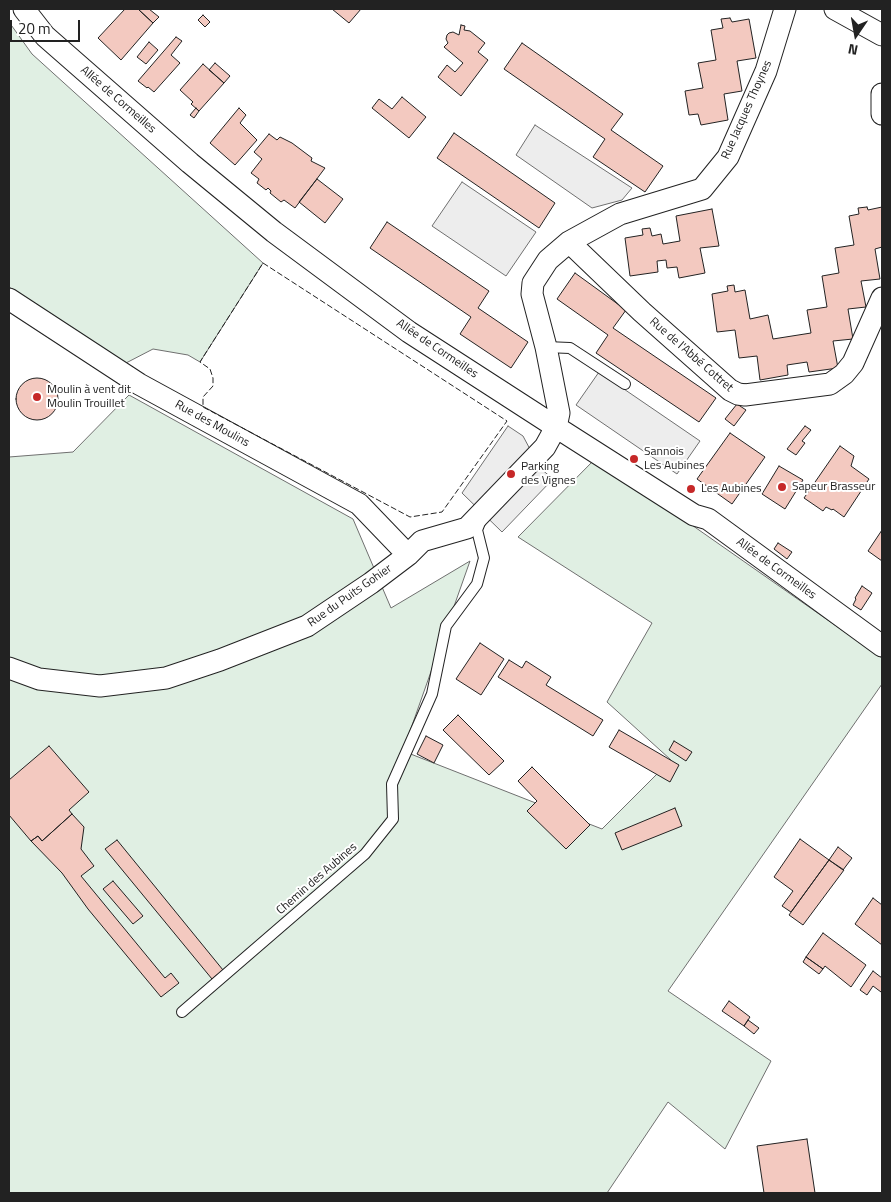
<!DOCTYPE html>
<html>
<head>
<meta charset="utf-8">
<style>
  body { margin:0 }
  #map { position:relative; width:891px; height:1202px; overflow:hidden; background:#fff; font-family:"Titillium Web",sans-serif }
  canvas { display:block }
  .frame { position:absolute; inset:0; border:10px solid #222; pointer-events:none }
  .north { position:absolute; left:831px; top:10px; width:50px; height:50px; -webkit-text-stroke:4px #fff; paint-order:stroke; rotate:192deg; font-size:14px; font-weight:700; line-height:20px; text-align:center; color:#222 }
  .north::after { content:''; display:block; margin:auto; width:18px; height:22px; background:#222; clip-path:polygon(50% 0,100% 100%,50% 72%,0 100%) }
  .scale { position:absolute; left:10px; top:20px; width:70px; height:22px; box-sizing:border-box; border:2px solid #222; border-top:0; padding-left:6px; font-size:15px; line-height:18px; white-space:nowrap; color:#222; -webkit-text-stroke:4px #fff; paint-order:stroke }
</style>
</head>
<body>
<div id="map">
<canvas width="891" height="1202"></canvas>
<div class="frame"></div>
<div class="north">N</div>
<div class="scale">20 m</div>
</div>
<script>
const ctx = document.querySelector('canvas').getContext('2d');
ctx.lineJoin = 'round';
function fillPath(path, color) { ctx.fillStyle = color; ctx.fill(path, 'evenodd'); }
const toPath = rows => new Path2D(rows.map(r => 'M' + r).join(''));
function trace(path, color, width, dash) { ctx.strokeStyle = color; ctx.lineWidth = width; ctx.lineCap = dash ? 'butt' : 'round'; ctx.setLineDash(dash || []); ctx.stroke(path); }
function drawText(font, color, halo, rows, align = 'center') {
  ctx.font = font + ' "Titillium Web",sans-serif'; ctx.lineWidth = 4; ctx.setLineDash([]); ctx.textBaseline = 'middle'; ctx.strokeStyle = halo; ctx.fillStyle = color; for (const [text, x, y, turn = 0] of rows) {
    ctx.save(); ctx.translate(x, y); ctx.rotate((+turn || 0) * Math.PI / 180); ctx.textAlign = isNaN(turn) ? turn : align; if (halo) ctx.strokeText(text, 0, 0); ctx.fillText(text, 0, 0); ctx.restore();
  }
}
const green = toPath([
  [9,22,32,54,263,263,200,362,188,355,153,349,126,363,9,287,9,22],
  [129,395,353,519,391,608,470,561,403,751,602,829,671,760,607,702,652,623,518,537,596,458,882,658,882,684,668,991,771,1061,725,1149,668,1102,607,1193,9,1193,9,457,73,452,129,395]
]);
fillPath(green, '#e0efe3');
trace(green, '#6f6f6f', 1);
const parking = toPath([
  [535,125,632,188,622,200,592,208,516,155,535,125],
  [462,182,536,232,506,276,432,226,462,182],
  [599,372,700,441,677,474,576,405,599,372],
  [508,426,523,436,540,468,553,479,502,532,462,493,508,426]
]);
fillPath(parking, '#ededed');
trace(parking, '#6f6f6f', 1);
const building = toPath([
  [125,9,138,9,153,23,121,60,98,38,125,9],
  [138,9,149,9,159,17,153,23,138,9],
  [332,9,361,9,349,23,332,9],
  [203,15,210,22,205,27,198,20,203,15],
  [730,18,732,22,749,19,756,58,737,61,742,91,724,94,728,120,701,125,698,114,689,115,685,91,703,88,698,63,716,60,711,30,723,28,721,19,730,18],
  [461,25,465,26,464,30,470,31,485,43,478,52,488,60,461,96,438,77,447,65,455,72,463,63,444,47,448,43,446,39,447,35,449,33,453,32,459,35,461,25],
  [176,37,182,41,171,55,180,63,154,92,148,87,147,88,138,81,176,37],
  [149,42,158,50,146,64,137,57,149,42],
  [522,43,623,114,611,130,663,166,645,192,593,157,605,139,504,69,522,43],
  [215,63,230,76,224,83,209,70,215,63],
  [203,64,224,83,199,111,191,104,193,102,180,90,203,64],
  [402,97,426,117,409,138,372,108,379,99,392,109,402,97],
  [196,108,199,111,194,118,190,115,196,108],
  [239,108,246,115,240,123,257,140,235,165,210,143,239,108],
  [454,133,555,203,539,228,437,158,454,133],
  [269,134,277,140,280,137,292,143,312,158,311,161,325,168,295,208,284,200,281,202,270,193,271,191,268,188,266,190,257,183,259,179,251,173,262,159,254,152,269,134],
  [317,179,343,199,325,223,299,202,317,179],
  [867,207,868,210,882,207,882,247,875,249,880,279,861,281,866,307,848,309,853,339,833,341,838,368,809,372,807,362,787,365,788,375,760,380,757,356,739,358,735,330,717,332,712,294,728,291,727,286,734,285,735,292,745,290,750,319,768,315,773,339,811,333,807,310,827,307,822,276,839,273,835,248,854,245,849,216,859,214,858,208,867,207],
  [712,209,719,246,700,248,705,273,679,278,677,267,667,268,666,260,657,261,658,272,630,276,625,238,643,235,642,229,650,228,652,236,661,234,663,244,680,241,676,216,712,209],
  [387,222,489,291,478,308,528,342,511,368,460,334,471,317,370,248,387,222],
  [575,273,626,310,613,328,716,398,699,422,596,353,608,335,557,299,575,273],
  '16 399a21 21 0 1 1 42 0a21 21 0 1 1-42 0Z',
  [737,404,746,410,734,426,725,419,737,404],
  [805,426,811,430,802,441,805,443,796,455,787,449,805,426],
  [730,433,765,457,732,504,697,479,730,433],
  [840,446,854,456,851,466,869,479,844,517,833,509,832,510,826,507,823,511,804,498,840,446],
  [779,466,803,480,785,509,762,494,779,466],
  [882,530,882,561,868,551,882,530],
  [778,543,792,552,787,559,774,549,778,543],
  [862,586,872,593,861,610,853,605,856,599,855,598,862,586],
  [480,643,504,659,481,695,456,679,480,643],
  [509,660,522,668,526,661,551,677,546,685,603,720,593,736,498,677,509,660],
  [458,715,504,761,489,775,443,730,458,715],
  [619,730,679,765,670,782,609,747,619,730],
  [426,736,443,745,434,763,417,754,426,736],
  [674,741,692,752,686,761,669,750,674,741],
  [49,746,89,792,69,810,72,814,42,841,38,836,31,841,9,815,9,780,49,746],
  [532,767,590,825,566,849,527,811,537,801,518,781,532,767],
  [675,808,682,826,622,850,615,833,675,808],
  [72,814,84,827,81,849,94,866,81,876,165,978,171,973,179,983,161,997,88,909,62,873,31,841,38,836,42,841,72,814],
  [800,839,829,860,791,912,782,906,793,891,774,877,800,839],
  [117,840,223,970,212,979,105,849,117,840],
  [838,847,852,858,843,870,829,860,838,847],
  [829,860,844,870,803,925,789,915,829,860],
  [113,881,143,916,133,924,103,889,113,881],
  [873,898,882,905,882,945,855,924,873,898],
  [823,933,866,965,851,987,825,966,823,969,806,957,823,933],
  [806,957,823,969,819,974,803,962,806,957],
  [873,971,882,978,882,990,881,992,873,986,867,995,860,990,873,971],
  [729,1001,750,1017,744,1026,722,1011,729,1001],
  [748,1020,759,1028,754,1034,744,1026,748,1020],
  [807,1139,815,1193,764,1193,757,1146,807,1139]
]);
fillPath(building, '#f3c9c0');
trace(building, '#222', 1);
const lane = toPath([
  [546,347,570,348,625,384],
  [182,1012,365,854,393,819,392,784,432,694,446,626,477,584,484,558,477,530,481,520]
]);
const street = toPath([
  [24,9,45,36,190,163,274,232,409,332,556,427,694,515,708,519,882,646],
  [835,9,882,35],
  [882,94,882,114],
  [569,242,642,312,730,390,738,394,745,395,830,384,844,374,853,363,882,298],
  [9,299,139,384,359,504,408,555],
  [9,668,39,679,100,686,166,678,220,660,307,626,371,583,408,555,422,541,467,528,545,447,556,427,559,413,546,347,532,294,533,283,548,260,569,242,620,214,702,189,728,157,766,71,785,9]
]);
trace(lane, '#222', 12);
trace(street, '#222', 23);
trace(lane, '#fff', 10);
trace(street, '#fff', 21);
trace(toPath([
  [263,263,507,421,442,512,410,517,203,407,203,397,213,386,213,378,210,369,200,362,263,263]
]), '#222', 1, [6, 2.5]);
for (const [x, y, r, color] of [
  [37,397,5,"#c62828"],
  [634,459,5,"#c62828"],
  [511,474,5,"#c62828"],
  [782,487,5,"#c62828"],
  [691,489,5,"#c62828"]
]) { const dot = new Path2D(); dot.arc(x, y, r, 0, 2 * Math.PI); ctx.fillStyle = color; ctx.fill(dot); trace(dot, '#fff', 2); }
drawText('12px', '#222', '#fff', [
  ["Allée de Cormeilles",118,100,41],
  ["Rue Jacques Thoynes",747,110,-66],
  ["Allée de Cormeilles",437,349,34],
  ["Rue de l'Abbé Cottret",691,355,41],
  ["Rue des Moulins",212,424,29],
  ["Allée de Cormeilles",776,569,36],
  ["Rue du Puits Gohier",350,596,-35],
  ["Chemin des Aubines",317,879,-41]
]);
drawText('12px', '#222', '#fff', [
  ["Moulin à vent dit",47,390],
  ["Moulin Trouillet",47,404],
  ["Sannois",644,452],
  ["Les Aubines",644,466],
  ["Parking",521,467],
  ["des Vignes",521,481],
  ["Sapeur Brasseur",792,487],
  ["Les Aubines",701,489]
], 'left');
</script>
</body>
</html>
